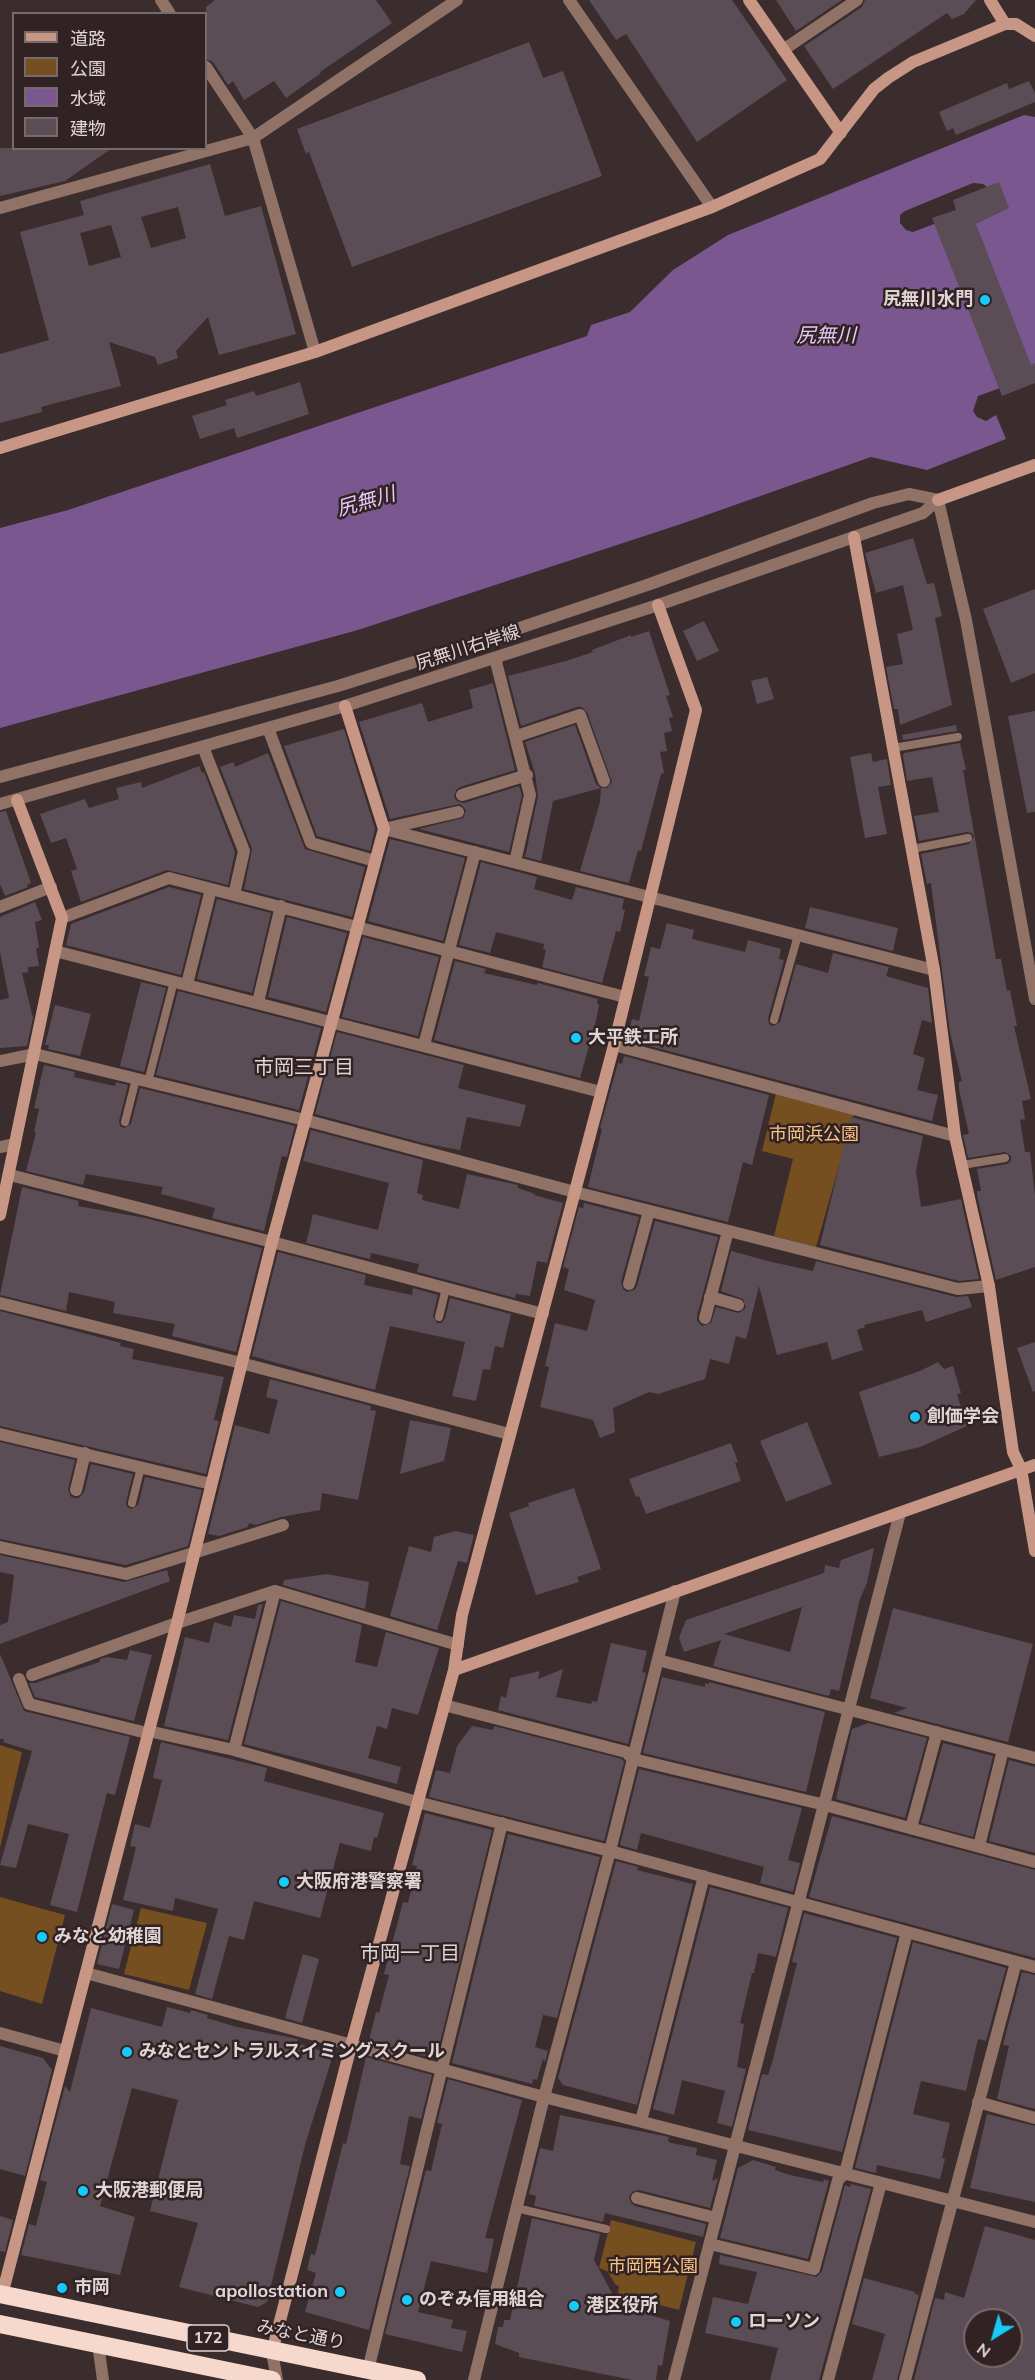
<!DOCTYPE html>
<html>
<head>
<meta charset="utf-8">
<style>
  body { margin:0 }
  #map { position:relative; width:1035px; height:2380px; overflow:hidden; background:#3b2c2e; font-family:Mulish,"Noto Sans JP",sans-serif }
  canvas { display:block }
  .legend { position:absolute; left:12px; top:12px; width:195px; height:138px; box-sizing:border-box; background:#312224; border:2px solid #776a6b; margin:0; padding:8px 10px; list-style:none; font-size:18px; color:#e0d5d6 }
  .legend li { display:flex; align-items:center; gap:12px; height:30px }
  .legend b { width:30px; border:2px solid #776a6b }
  .north { position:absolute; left:963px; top:2308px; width:60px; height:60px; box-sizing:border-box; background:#312224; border:2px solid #776a6b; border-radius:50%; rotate:217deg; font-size:16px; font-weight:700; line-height:24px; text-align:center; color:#e0d5d6 }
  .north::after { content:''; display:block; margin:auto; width:21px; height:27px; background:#16cafb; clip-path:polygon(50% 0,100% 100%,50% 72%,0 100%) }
</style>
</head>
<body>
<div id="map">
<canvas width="1035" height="2380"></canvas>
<ul class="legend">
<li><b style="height:8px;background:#c79685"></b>道路</li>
<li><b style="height:16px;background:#754f20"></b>公園</li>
<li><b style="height:16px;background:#7a578f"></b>水域</li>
<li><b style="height:16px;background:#5b4d55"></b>建物</li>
</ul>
<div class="north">N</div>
</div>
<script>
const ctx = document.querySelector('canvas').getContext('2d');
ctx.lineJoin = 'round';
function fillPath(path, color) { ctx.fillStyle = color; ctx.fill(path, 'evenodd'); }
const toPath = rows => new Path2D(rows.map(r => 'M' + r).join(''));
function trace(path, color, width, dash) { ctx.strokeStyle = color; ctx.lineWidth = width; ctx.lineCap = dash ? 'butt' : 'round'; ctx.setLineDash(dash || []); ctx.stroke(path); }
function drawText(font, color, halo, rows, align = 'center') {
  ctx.font = font + ' Mulish,"Noto Sans JP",sans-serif'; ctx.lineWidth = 5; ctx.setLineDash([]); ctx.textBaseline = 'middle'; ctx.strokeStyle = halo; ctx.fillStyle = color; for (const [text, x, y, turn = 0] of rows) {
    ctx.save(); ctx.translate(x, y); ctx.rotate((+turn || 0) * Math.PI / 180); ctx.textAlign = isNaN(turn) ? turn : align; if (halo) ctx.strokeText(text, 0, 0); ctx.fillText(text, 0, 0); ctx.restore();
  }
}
fillPath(toPath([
  [776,1093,854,1113,816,1247,774,1236,793,1159,762,1151],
  [0,1745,22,1752,0,1848],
  [0,1897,65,1915,42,2004,0,1991],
  [141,1908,207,1923,189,1990,124,1974],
  [611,2220,696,2242,679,2310,618,2294,619,2286,616,2285,607,2271,599,2268]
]), '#754f20');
fillPath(toPath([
  [1024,115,1035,117,1035,369,1003,387,978,396,973,411,977,417,986,421,996,415,1006,439,927,470,871,457,681,524,358,630,0,728,0,528,68,510,587,336,591,325,630,312,673,270,728,235],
  [973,183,983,184,990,189,986,204,913,232,906,230,900,223,900,215,905,211]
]), '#7a578f');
fillPath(toPath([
  [215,0,376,0,392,23,320,72,321,73,286,98,274,81,244,100,233,81,228,85,213,62,206,59,206,7],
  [589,0,732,0,787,80,697,142,626,34,616,40],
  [776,0,842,0,796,31],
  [865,0,976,0,964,14,952,19,947,13,833,89,804,46,862,7],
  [529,42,543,78,563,71,602,176,352,267,309,152,306,154,297,129],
  [1029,81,1035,93,1035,102,956,135,953,128,947,131,939,112,1007,83,1009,89],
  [0,148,112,148,65,181,0,196],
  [210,164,225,216,261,206,296,334,219,355,208,317,176,351,178,358,158,365,155,357,109,342,121,386,41,407,42,412,0,423,0,354,49,340,20,232,84,215,80,201],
  [178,207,186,238,151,248,141,217],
  [111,225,121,257,89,266,80,233],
  [999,182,1009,208,976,224,1031,365,1035,363,1035,383,1002,396,932,218,956,210,953,200],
  [300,382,309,414,237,438,234,428,200,439,192,416,227,405,225,400,254,391,256,396],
  [913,538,927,584,934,583,942,616,935,618,952,705,900,725,898,709,894,709,886,667,903,664,897,634,913,630,903,585,876,593,865,553],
  [1035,589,1035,673,1011,683,983,609],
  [704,621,719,651,697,661,683,631],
  [649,631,670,695,666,696,673,717,669,718,672,731,664,733,667,751,660,752,664,773,661,774,641,851,638,850,629,883,580,871,600,802,601,788,607,788,612,782,587,712,582,707,577,707,521,726,508,676,566,661,593,652,592,650,631,635,631,637],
  [767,677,774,699,757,704,751,681],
  [493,683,515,770,460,787,456,790,454,797,457,801,464,803,519,786,522,795,509,852,419,829,463,818,466,810,460,804,390,819,359,722,422,703,428,722,473,708,469,690],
  [1035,711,1035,812,1027,813,1008,716],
  [575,725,596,784,601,788,553,801,541,861,525,857,538,796,535,773,525,742],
  [956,725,957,731,903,740,902,735],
  [344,729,375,829,370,851,317,836,284,746],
  [960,743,966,770,963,770,996,959,1001,959,1007,991,1010,990,1017,1026,1014,1026,1031,1099,1022,1101,1025,1119,1020,1120,1025,1152,1030,1152,1035,1195,1035,1267,996,1280,977,1195,977,1191,981,1191,977,1169,1007,1164,1011,1161,1011,1156,1005,1152,968,1158,963,1135,969,1134,959,1089,959,1082,962,1081,950,1033,931,883,927,884,921,854,969,844,974,837,972,833,967,832,919,841,914,816,939,812,932,777,907,781,903,755,904,753],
  [268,753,305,849,365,867,352,917,244,889,252,849,220,767,234,762,235,767],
  [871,753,873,762,887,759,891,785,878,787,887,834,865,838,850,757],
  [199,766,202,773,204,772,235,852,228,885,167,870,81,902,71,871,77,869,66,838,51,843,40,814,85,799,89,808,119,799,116,788,141,782,142,788],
  [6,811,31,883,27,885,28,887,5,896,0,884,0,812],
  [390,839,465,858,443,941,368,921],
  [481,862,537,877,534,889,572,900,576,887,624,899,622,909,625,910,620,932,616,931,602,983,542,967,546,950,543,949,544,944,496,932,490,953,459,945],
  [169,887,201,895,181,975,66,945,71,924],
  [217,899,271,913,252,993,197,979],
  [35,902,42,920,35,922,39,948,36,948,39,966,28,967,28,972,22,973,33,1018,27,1046,0,1048,0,1000,9,998,0,952,0,917],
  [810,907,898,928,893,951,805,928],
  [287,917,347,933,326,1012,268,997],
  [667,923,694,930,692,939,745,952,748,940,781,949,779,959,784,960,768,1019,769,1024,773,1026,780,1022,796,964,828,973,833,953,889,967,886,976,928,988,932,1023,922,1020,913,1054,925,1058,917,1090,938,1095,932,1121,627,1040,632,1019,639,1021,649,977,644,976,651,947,660,949],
  [363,937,439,957,418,1036,342,1017],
  [455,961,486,969,484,973,537,985,538,983,598,999,597,1004,599,1005,595,1025,580,1078,434,1040],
  [141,982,166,988,144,1072,120,1066],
  [178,991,321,1028,299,1110,156,1075],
  [55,1005,91,1014,80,1056,48,1049,49,1045,45,1045],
  [337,1032,464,1065,458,1088,526,1105,520,1127,467,1117,460,1150,427,1144,315,1114],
  [624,1056,769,1095,752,1165,743,1162,728,1222,588,1187,602,1129,600,1128,618,1063,622,1064],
  [44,1065,75,1072,74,1077,115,1086,116,1082,128,1085,119,1121,120,1126,124,1128,131,1124,140,1088,295,1126,287,1157,282,1156,264,1231,212,1218,215,1208,161,1194,163,1187,86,1174,83,1185,26,1171,36,1133,34,1132,39,1109,34,1108],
  [851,1117,923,1136,916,1171,921,1207,961,1199,979,1279,959,1281,820,1245],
  [311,1130,423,1160,417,1193,423,1195,422,1200,459,1209,467,1174,518,1185,518,1188,535,1194,534,1195,563,1203,547,1263,537,1261,530,1296,516,1294,515,1298,417,1272,419,1264,371,1253,370,1259,306,1243,313,1214,378,1230,389,1183,303,1161],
  [22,1187,79,1201,78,1206,145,1218,262,1248,236,1352,172,1336,175,1324,113,1313,115,1302,69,1292,66,1311,0,1295],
  [584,1203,639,1217,621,1282,623,1289,627,1292,634,1290,637,1286,655,1221,718,1237,697,1316,697,1321,702,1326,711,1323,716,1307,739,1313,746,1308,743,1299,721,1291,731,1251,772,1262,813,1271,816,1261,956,1297,968,1296,972,1307,926,1322,922,1310,864,1325,865,1327,857,1330,863,1350,832,1360,827,1342,777,1355,759,1286,746,1339,736,1336,729,1364,710,1359,705,1379,658,1394,649,1392,613,1408,615,1432,600,1438,593,1420,540,1407,549,1367,545,1366,555,1323,587,1331,595,1300,564,1290,569,1269,563,1267,579,1207,583,1208],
  [278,1252,366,1275,364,1285,412,1295,413,1288,438,1295,433,1316,437,1323,441,1323,445,1319,450,1298,511,1314,503,1348,495,1346,490,1370,483,1369,476,1401,452,1396,465,1342,390,1326,375,1390,252,1356],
  [0,1311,121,1343,120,1346,134,1349,132,1359,224,1377,214,1420,219,1421,206,1474,0,1426],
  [1035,1342,1035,1391,1033,1392,1017,1348],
  [938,1362,944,1369,953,1366,961,1393,957,1394,967,1426,920,1447,879,1457,859,1392,920,1371],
  [270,1379,371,1406,370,1410,376,1411,358,1500,322,1493,320,1510,281,1517,256,1525,249,1523,248,1527,219,1536,208,1534,235,1425,269,1434,278,1400,266,1397],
  [410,1420,451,1428,444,1461,400,1474],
  [807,1422,832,1484,786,1502,760,1441],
  [0,1442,75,1460,68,1489,70,1496,74,1498,79,1498,84,1492,91,1464,133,1474,126,1502,127,1507,131,1509,138,1505,145,1477,202,1490,188,1546,126,1565,0,1539],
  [731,1443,738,1462,735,1463,741,1481,646,1514,639,1496,636,1497,629,1479],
  [574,1488,601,1569,577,1577,579,1582,536,1595,509,1513,529,1506,528,1503],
  [455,1531,474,1535,467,1563,458,1561,437,1630,390,1616,409,1546,431,1552,434,1537],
  [874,1548,867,1583,860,1599,839,1691,831,1689,829,1696,713,1666,721,1640,684,1652,679,1638,686,1620,824,1573,825,1565,839,1568,841,1560],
  [802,1607,790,1652,724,1634],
  [0,1555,124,1582,167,1570,170,1581,0,1644,0,1625,8,1622,14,1575,0,1572],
  [327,1574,369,1582,365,1609,283,1585,284,1580],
  [281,1601,362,1625,355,1662,377,1667,386,1632,439,1648,418,1715,392,1708,387,1729,377,1726,368,1758,401,1767,397,1784,244,1744],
  [263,1604,228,1740,164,1726,185,1637,209,1643,214,1622,231,1627,234,1615,255,1619,258,1605],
  [893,1608,1033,1644,1008,1742,894,1713,907,1708,870,1698],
  [611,1643,647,1651,642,1672,646,1673,628,1744,498,1710,501,1696,506,1698,510,1678,540,1671,538,1679,563,1669,556,1697,591,1704,592,1701,597,1702],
  [130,1650,152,1655,134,1721,35,1697,29,1683,35,1683,100,1662,100,1659,107,1657,127,1660],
  [0,1654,24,1711,130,1737,115,1795,107,1793,77,1912,50,1905,69,1834,28,1824,16,1868,0,1865,32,1751,3,1742,4,1739,0,1739],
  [662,1677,705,1687,705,1683,709,1684,709,1682,825,1712,806,1792,643,1753],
  [868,1723,927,1738,905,1818,836,1799,852,1729],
  [472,1726,493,1730,494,1726,622,1759,624,1762,604,1841,429,1797,436,1770,450,1773,457,1746],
  [161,1742,267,1768,264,1781,384,1813,377,1838,374,1837,371,1851,340,1843,320,1918,254,1901,244,1940,229,1936,212,1999,195,1994,218,1909,175,1898,173,1911,123,1900,136,1847,130,1846,135,1824,150,1828,162,1780,153,1778],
  [943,1743,993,1756,973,1837,921,1823],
  [1009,1760,1035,1767,1035,1853,989,1841],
  [639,1769,802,1808,788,1860,800,1863,793,1892,760,1883,764,1867,641,1833,637,1850,620,1845],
  [425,1813,492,1830,436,2059,370,2041,370,2036,376,2012,379,2013,389,1975,384,1974,403,1902,408,1903,417,1866,412,1865],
  [832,1816,1035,1870,1035,1958,809,1897],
  [508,1834,600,1857,557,2018,543,2015,535,2047,548,2051,545,2062,543,2059,537,2080,533,2079,532,2084,452,2063],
  [616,1861,638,1867,637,1870,693,1884,637,2105,563,2085,558,2078],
  [710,1887,788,1908,776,1957,758,1953,754,1973,752,1973,740,2023,744,2024,737,2067,746,2069,732,2127,717,2123,725,2091,682,2080,674,2115,653,2109],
  [112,1904,134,1910,119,1969,97,1964],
  [804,1913,897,1938,842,2152,748,2130,762,2074,768,2075,772,2063,797,1963,792,1962],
  [913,1942,1006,1968,986,2041,978,2039,966,2091,921,2081,913,2114,950,2123,942,2158,945,2159,940,2179,877,2165,876,2173,855,2168],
  [303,1954,319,1959,302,2023,285,2018],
  [1022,1972,1035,1975,1035,2109,997,2099,1009,2046,1003,2045],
  [167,2007,190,2013,191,2010,208,2015,207,2018,237,2027,298,2039,297,2043,333,2055,305,2145,267,2302,258,2307,179,2287,198,2223,150,2211,178,2100,132,2088,100,2206,135,2217,120,2275,21,2255,29,2224,36,2226,47,2182,40,2180,65,2086,70,2092,91,2008,162,2027],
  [0,2046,43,2058,52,2070,25,2176,0,2169],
  [366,2057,432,2075,421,2119,409,2116,400,2164,410,2166,369,2330,305,2312,316,2273,307,2270,311,2254,315,2255,343,2143,346,2144],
  [448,2079,522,2100,485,2238,494,2239,487,2273,431,2261,418,2312,453,2320,451,2328,467,2331,462,2352,385,2334,426,2170,431,2171,442,2124,437,2123],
  [987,2114,1035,2126,1035,2202,970,2188],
  [560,2115,669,2137,668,2141,671,2143,697,2148,696,2155,717,2160,712,2181,718,2178,710,2208,639,2190,632,2192,629,2197,631,2203,635,2206,706,2224,703,2237,605,2213,603,2222,534,2206,536,2196,529,2194,540,2148,553,2151],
  [753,2160,776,2167,775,2170,790,2175,823,2182,824,2179,829,2181,808,2259,720,2238,738,2168],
  [851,2184,871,2189,819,2380,770,2380,778,2348,705,2333,713,2297,748,2304,757,2272,719,2264,720,2255,817,2277,822,2271,845,2185,850,2187],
  [0,2216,13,2220,5,2252,0,2251],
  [532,2218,600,2234,594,2260,613,2295,636,2301,633,2310,670,2321,662,2366,658,2365,656,2380,632,2380,519,2357,519,2353,495,2344,498,2327,503,2327,504,2320,510,2320],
  [985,2226,1035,2240,1035,2380,914,2380,935,2298,944,2300,945,2292,964,2298],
  [975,2320,1011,2320,1011,2356,975,2356],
  [864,2278,915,2292,915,2294,919,2295,897,2380,872,2380,885,2334,852,2324]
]), '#5b4d55');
trace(toPath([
  [893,748,958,737],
  [912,849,968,838],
  [774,1020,798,935],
  [148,1082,174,981],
  [125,1122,136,1079],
  [962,1165,1005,1158],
  [439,1317,446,1288],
  [132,1503,141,1467],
  [516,2208,606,2229]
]), '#917267', 8);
trace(toPath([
  [161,0,170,14],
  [569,0,712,207],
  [783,50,857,0],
  [206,67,253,138,315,352],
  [0,208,253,138,457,0],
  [938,500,966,620,1035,999],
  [495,658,530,795,515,862],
  [268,728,311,843,375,861],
  [517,736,580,715,604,781],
  [203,747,244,851,234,895],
  [0,777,338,686,490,638,650,584,873,503,909,494,938,500],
  [462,795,527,775],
  [0,804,345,706,658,605,923,513,938,500],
  [388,828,458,812],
  [384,829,934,970],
  [0,907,51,887],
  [62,918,169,878,625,997],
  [55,951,601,1092],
  [187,984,211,889],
  [258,1002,281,906],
  [424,1045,475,852],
  [614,1045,955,1136],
  [0,1061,35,1054,305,1120,575,1192,958,1289,989,1286],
  [0,1147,15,1144],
  [10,1175,272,1242,543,1314],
  [629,1284,649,1211],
  [710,1297,738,1305],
  [0,1303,241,1363,509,1434],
  [705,1318,728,1231],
  [0,1434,211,1484],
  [76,1490,85,1453],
  [0,1547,126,1574,283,1525],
  [658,1660,1035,1758],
  [32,1675,177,1623,275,1591,458,1645],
  [19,1679,29,1704,147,1733],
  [444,1705,626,1752,633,1759,825,1805,1035,1862],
  [148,1731,234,1750,417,1802,610,1851,1035,1967],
  [234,1750,275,1591],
  [911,1828,937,1732],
  [979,1846,1003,1750],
  [86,1973,544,2097,1035,2222],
  [0,2033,65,2051],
  [978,2102,1035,2118],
  [641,2121,704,1876],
  [637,2198,716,2218],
  [710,2244,814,2269,838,2180,845,2173,907,1932],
  [98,2344,103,2380],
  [272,2352,277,2380],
  [368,2370,502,1823],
  [474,2380,544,2097,610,1851,675,1591],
  [674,2380,900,1513],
  [828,2380,881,2183],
  [905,2380,1016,1962]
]), '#917267', 12);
trace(toPath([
  [749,0,841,133],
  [990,0,1005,24],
  [0,448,315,352,712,207,820,159,874,89,888,78,913,62,1005,24,1016,24,1035,36],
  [938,500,1035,465],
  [854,537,934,970,955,1136,989,1286,1013,1452,1021,1469,1035,1551],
  [0,1215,62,918,17,800],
  [454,1670,1035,1465],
  [2,2295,177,1623,272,1242,384,829,345,706],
  [272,2352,351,2046,454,1670,462,1615,614,1045,696,710,658,605]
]), '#c79685', 12);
trace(toPath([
  [0,2294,417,2380],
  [0,2324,272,2380]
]), '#f7d8cd', 18);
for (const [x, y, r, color] of [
  [985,300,6,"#16cafb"],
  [576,1038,6,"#16cafb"],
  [915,1417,6,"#16cafb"],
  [284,1882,6,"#16cafb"],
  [42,1937,6,"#16cafb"],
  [127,2052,6,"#16cafb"],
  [83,2191,6,"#16cafb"],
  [62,2288,6,"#16cafb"],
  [340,2292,6,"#16cafb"],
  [407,2300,6,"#16cafb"],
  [574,2306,6,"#16cafb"],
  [736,2322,6,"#16cafb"]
]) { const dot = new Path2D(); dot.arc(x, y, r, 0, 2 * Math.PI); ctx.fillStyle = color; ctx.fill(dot); trace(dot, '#312224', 2); }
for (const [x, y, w] of [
  [208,2338,42]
]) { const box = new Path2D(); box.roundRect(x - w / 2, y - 13, w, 26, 4.5); ctx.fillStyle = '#312224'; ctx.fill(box); trace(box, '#e0d5d6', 1.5); }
drawText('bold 16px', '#e0d5d6', null, [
  ["172",208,2338]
]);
drawText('bold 18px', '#e0d5d6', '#312224', [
  ["尻無川水門",973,300,"right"],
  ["大平鉄工所",588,1038],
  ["創価学会",927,1417],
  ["大阪府港警察署",296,1882],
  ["みなと幼稚園",54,1937],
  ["みなとセントラルスイミングスクール",139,2052],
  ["大阪港郵便局",95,2191],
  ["市岡",74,2288],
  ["apollostation",328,2292,"right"],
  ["のぞみ信用組合",419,2300],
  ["港区役所",586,2306],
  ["ローソン",748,2322]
], 'left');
drawText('18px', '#e0d5d6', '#312224', [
  ["尻無川右岸線",468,648,-18],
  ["みなと通り",301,2335,11]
]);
drawText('18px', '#fac386', '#312224', [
  ["市岡浜公園",814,1135],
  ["市岡西公園",653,2267]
]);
drawText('italic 20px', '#e4c6f8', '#312224', [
  ["尻無川",826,336],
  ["尻無川",366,502,-16]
]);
drawText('20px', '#e0d5d6', '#312224', [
  ["市岡三丁目",304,1068],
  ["市岡一丁目",410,1954]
]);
</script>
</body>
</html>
